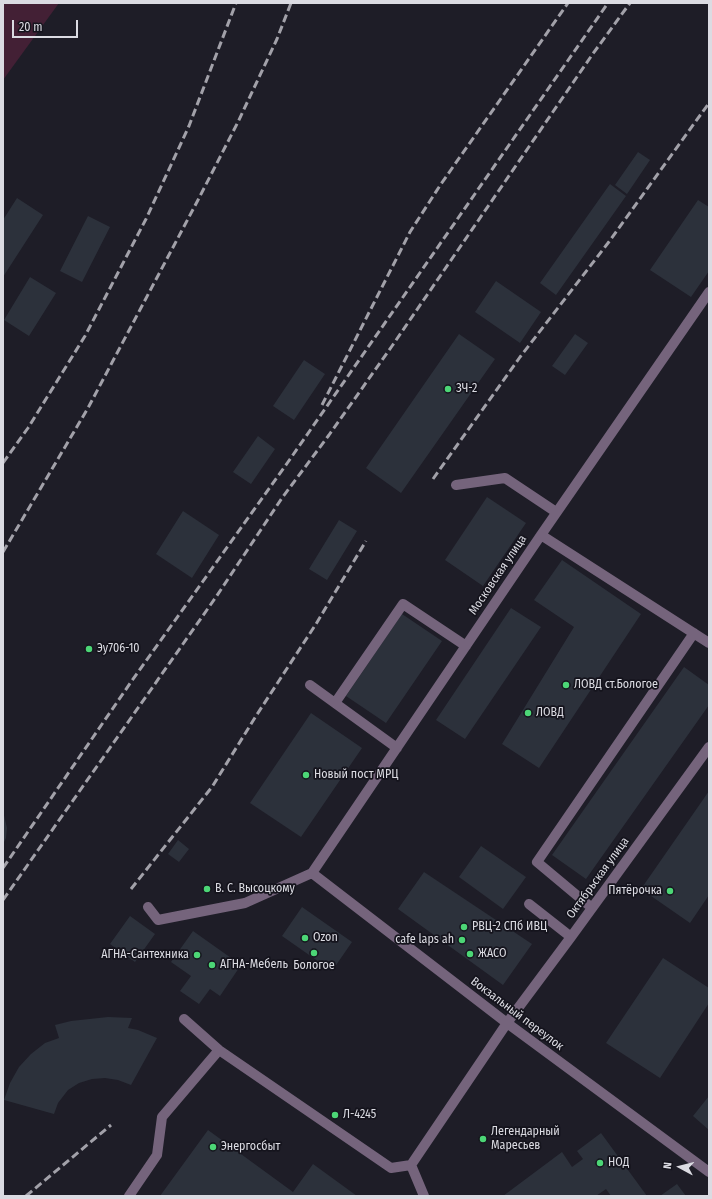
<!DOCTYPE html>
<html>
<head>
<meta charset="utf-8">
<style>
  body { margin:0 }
  #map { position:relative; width:712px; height:1199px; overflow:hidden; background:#1e1d27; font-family:"Fira Sans Condensed",sans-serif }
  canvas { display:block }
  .frame { position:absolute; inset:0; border:4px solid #dbdbe2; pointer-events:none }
  .north { position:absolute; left:660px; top:1147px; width:40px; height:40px; -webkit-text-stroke:3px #15141d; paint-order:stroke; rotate:277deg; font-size:11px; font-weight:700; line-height:16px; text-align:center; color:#dbdbe2 }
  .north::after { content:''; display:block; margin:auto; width:14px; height:18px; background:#dbdbe2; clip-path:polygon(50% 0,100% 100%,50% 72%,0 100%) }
  .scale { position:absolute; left:12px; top:20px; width:66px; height:18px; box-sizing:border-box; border:2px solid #dbdbe2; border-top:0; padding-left:5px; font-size:12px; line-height:14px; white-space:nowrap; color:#dbdbe2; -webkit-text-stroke:3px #15141d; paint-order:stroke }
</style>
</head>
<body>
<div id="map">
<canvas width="712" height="1199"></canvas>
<div class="frame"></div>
<div class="north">N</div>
<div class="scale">20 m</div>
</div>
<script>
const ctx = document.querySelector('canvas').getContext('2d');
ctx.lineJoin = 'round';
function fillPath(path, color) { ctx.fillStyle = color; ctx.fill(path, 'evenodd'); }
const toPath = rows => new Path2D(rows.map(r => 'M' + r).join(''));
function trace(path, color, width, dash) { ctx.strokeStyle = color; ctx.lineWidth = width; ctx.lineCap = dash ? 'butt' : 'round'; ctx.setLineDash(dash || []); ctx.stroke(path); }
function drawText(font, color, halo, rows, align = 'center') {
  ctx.font = font + ' "Fira Sans Condensed",sans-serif'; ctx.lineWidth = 3.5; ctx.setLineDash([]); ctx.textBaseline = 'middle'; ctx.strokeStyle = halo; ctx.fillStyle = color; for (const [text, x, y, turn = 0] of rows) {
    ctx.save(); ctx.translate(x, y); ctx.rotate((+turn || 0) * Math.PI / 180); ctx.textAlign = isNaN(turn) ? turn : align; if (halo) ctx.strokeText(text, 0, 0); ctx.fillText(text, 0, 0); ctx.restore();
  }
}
fillPath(toPath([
  [3,3,59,3,3,80]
]), '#432035');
fillPath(toPath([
  [638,152,650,160,627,194,615,185],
  [610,184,626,196,556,295,540,283],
  [17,198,43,215,3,277,3,220],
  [698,200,709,207,709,271,691,297,650,270],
  [88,216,110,227,82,282,60,271],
  [30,277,56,293,29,336,4,320],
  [496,281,541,312,520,343,475,312],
  [459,334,495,359,401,493,366,468],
  [575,334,588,343,565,375,552,366],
  [304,360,325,374,294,420,273,406],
  [258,436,275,449,251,484,233,472],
  [487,497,526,523,483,586,445,560],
  [183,511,219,535,192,578,156,554],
  [339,520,357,531,327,580,309,569],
  [562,560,641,614,539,768,502,744,574,627,534,600],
  [511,608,541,627,465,739,436,720],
  [402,614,442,641,386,723,346,696],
  [684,667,709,685,709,705,586,879,552,855],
  [311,713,362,748,301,837,250,803],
  [709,791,709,895,690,923,641,889],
  [3,811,7,828,6,838,3,844],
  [178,840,189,849,179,862,168,854],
  [481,846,526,877,503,909,459,877],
  [424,872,532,944,503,985,398,909],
  [302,907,352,942,332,971,282,936],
  [130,916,155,934,135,962,110,944],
  [193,931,241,965,220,996,210,989,199,1004,180,991,191,976,171,962],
  [663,958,709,988,709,1003,660,1078,606,1043],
  [108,1017,132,1018,128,1028,138,1030,157,1038,131,1085,118,1080,105,1078,92,1079,79,1083,68,1090,58,1103,54,1114,4,1100,10,1083,19,1067,31,1054,45,1043,59,1038,55,1025,71,1021],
  [709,1096,709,1130,693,1116],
  [208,1130,293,1192,313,1164,357,1196,160,1196],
  [601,1133,647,1196,611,1196,606,1189,596,1196,503,1196,562,1152,572,1167,583,1159,577,1151],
  [677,1184,686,1196,660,1196]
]), '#2c313b');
trace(toPath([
  [456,485,505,478,556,512],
  [541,535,709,643],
  [310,685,397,748],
  [335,703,403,604,466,646],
  [312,873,541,535,709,292],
  [312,873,507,1023,709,1172],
  [529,904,571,937],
  [148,907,158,920,245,903,312,873],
  [592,908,537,862,694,633],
  [184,1019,219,1050,391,1168,411,1165],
  [129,1196,157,1155,162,1117,219,1050],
  [424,1196,411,1165,507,1023,571,937,709,747]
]), '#75647c', 10);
trace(toPath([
  [322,405,410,232,441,184,568,3],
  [3,463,28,428,85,336,146,219,189,126,236,3],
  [433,479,520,357,608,243,709,103],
  [3,552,88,408,198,200,238,122,277,39,291,3],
  [3,868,131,682,288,462,608,3],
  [131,889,212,787,256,716,316,624,366,541],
  [3,900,216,597,282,498,329,435,392,346,592,55,630,3],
  [26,1196,111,1125]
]), '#a2a1a9', 3, [8, 4]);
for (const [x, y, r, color] of [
  [448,389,4,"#4cd676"],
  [89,649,4,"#4cd676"],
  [566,685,4,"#4cd676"],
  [528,713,4,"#4cd676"],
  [306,775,4,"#4cd676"],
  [207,889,4,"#4cd676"],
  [670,891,4,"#4cd676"],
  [464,927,4,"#4cd676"],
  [305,938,4,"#4cd676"],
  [462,940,4,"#4cd676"],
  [314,953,4,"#4cd676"],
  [470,954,4,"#4cd676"],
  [197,955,4,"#4cd676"],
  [212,965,4,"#4cd676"],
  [335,1115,4,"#4cd676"],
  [483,1139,4,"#4cd676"],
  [213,1147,4,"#4cd676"],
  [600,1163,4,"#4cd676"]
]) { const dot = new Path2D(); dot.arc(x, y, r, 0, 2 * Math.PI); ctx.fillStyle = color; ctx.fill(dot); trace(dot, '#15141d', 1.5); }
drawText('12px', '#dbdbe2', '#15141d', [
  ["ЗЧ-2",456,389],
  ["Эу706-10",97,649],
  ["ЛОВД ст.Бологое",574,685],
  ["ЛОВД",536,713],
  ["Новый пост МРЦ",314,775],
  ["В. С. Высоцкому",215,889],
  ["Пятёрочка",662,891,"right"],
  ["РВЦ-2 СПб ИВЦ",472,927],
  ["Ozon",313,938],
  ["cafe laps ah",454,940,"right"],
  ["ЖАСО",478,954],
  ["АГНА-Сантехника",189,955,"right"],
  ["АГНА-Мебель",220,965],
  ["Бологое",314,966,"center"],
  ["Л-4245",343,1115],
  ["Легендарный",491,1132],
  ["Маресьев",491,1146],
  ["Энергосбыт",221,1147],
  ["НОД",608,1163]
], 'left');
drawText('12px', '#dbdbe2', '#15141d', [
  ["Московская улица",498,575,-56],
  ["Октябрьская улица",598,878,-54],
  ["Вокзальный переулок",517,1014,37]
]);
</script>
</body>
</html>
